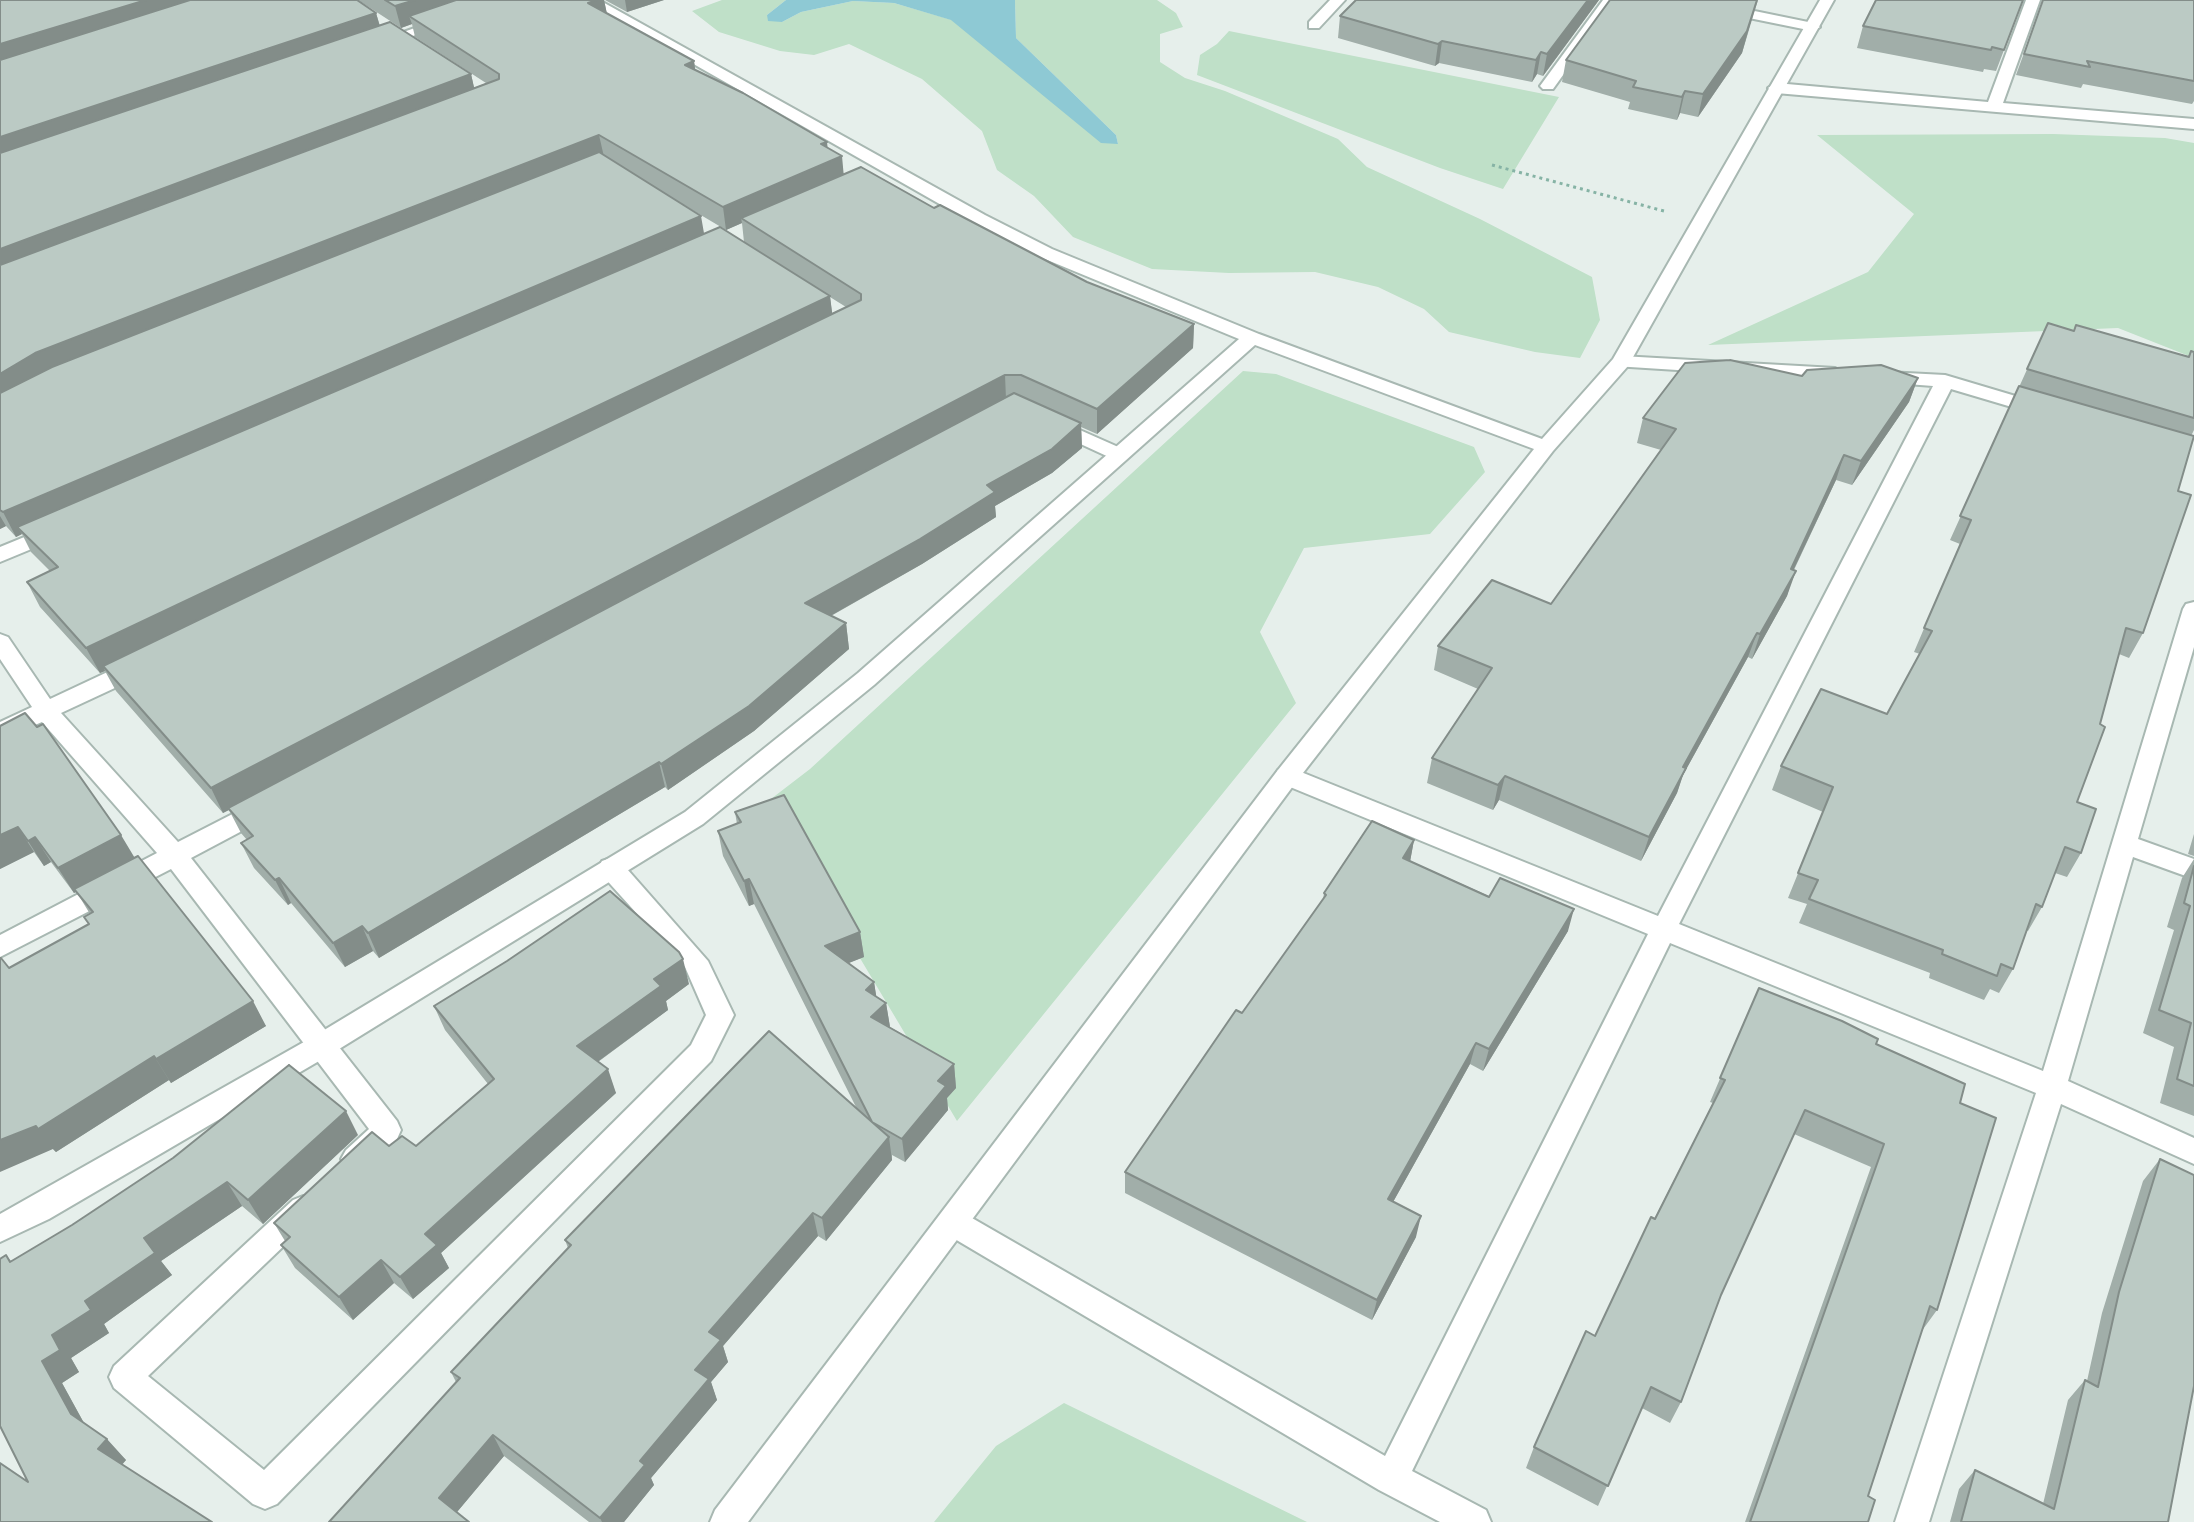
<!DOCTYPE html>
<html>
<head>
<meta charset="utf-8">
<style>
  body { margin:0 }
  canvas { display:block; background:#e6efeb }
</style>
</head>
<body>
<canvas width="2194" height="1522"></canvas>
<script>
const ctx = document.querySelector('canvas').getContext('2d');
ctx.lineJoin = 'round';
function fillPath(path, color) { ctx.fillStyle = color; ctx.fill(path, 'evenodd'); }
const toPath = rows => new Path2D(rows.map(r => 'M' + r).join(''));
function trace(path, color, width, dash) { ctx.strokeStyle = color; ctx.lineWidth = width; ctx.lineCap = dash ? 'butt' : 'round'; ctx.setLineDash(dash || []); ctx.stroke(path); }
fillPath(toPath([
  [722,0,786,0,767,15,782,22,801,12,853,1,894,3,952,20,1118,144,1116,135,1016,38,1015,0,1157,0,1176,13,1183,27,1160,34,1160,62,1185,78,1225,91,1338,139,1367,167,1480,219,1592,277,1600,320,1580,358,1535,352,1449,332,1424,309,1378,287,1315,272,1229,273,1152,269,1073,237,1034,196,997,170,982,131,922,79,849,44,814,55,780,51,719,32,692,11],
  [1229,31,1559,97,1503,189,1440,168,1197,75,1200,55,1217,44],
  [2053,134,2165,138,2194,143,2194,358,2118,328,1708,345,1868,272,1914,214,1817,135],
  [1243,371,1276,374,1474,447,1485,472,1430,534,1304,548,1260,632,1296,703,957,1121,767,802,810,769],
  [1064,1403,1307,1522,934,1522,996,1446]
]), '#bfe0c8');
fillPath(toPath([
  [786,0,1015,0,1016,38,1116,135,1118,144,1101,143,951,20,894,3,853,1,801,12,782,22,768,21,767,15]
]), '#8ec9d4');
const minor = toPath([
  [1330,0,1345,0,1319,28,1309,28,1309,22,1330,0],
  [1603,0,1617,0,1553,89,1543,89,1540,86,1603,0],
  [1673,0,1701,0,1813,23,1820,27,1813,31,1680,4,1673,0],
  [2026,0,2040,0,2003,103,2194,119,2194,129,1776,93,1768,88,1776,83,1988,102,2026,0],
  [1621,356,1835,368,1845,374,1835,380,1614,366,1612,362,1621,356],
  [1887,372,1945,375,2049,406,2052,410,2042,416,1951,389,1679,924,2043,1071,2183,609,2186,604,2194,602,2194,647,2138,839,2194,859,2194,879,2133,857,2068,1081,2194,1138,2194,1164,2061,1104,1929,1522,1895,1522,2036,1093,1670,943,1412,1471,1486,1510,1491,1522,1440,1522,1379,1490,943,1232,939,1223,943,1214,954,1210,965,1214,1385,1456,1648,934,1278,782,1275,776,1278,770,1287,767,1296,770,1658,916,1933,386,1880,382,1877,378,1880,374,1887,372],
  [1055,419,1125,450,1128,454,1118,460,1111,458,1048,429,1045,425,1055,419],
  [56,524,63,526,67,531,63,536,0,562,0,547,56,524],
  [0,634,8,637,50,699,131,661,147,661,150,667,147,673,61,713,178,842,254,803,263,800,272,803,275,809,272,815,191,858,397,1121,401,1130,397,1139,366,1168,356,1172,346,1168,341,1159,346,1150,369,1129,171,869,0,957,0,935,157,853,42,722,0,740,0,722,32,707,0,659,0,634],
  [611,858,620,861,708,961,734,1015,711,1061,277,1504,265,1509,253,1504,114,1388,109,1377,114,1366,293,1200,303,1196,313,1200,318,1209,313,1218,148,1376,264,1470,691,1045,706,1015,685,967,602,875,598,868,602,861,611,858]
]);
const tertiary = toPath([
  [493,0,514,0,382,47,377,48,370,44,493,0],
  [581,0,599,0,985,215,1052,249,1259,334,1542,439,1613,359,1820,0,1834,0,1628,366,1553,451,1296,782,748,1522,710,1522,715,1510,1278,770,1534,449,1255,345,874,685,703,824,331,1054,49,1219,0,1242,0,1214,311,1038,685,812,858,673,1239,339,1040,257,973,223,581,0]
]);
trace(minor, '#a8b8b2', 4);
trace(tertiary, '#a8b8b2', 4);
trace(toPath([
  [1492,165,1664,211]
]), '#86b3a5', 3, [3, 4]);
fillPath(minor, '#fff');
fillPath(tertiary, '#fff');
fillPath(toPath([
  [0,0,376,13,380,26,471,74,474,88,486,83,415,37,412,24,401,28,358,0,604,0,607,14,694,61,695,70,827,142,827,148,844,174,934,208,1087,282,1194,324,1193,348,1097,434,1081,427,1082,448,1052,473,995,506,996,517,922,564,831,616,846,623,849,649,754,731,668,790,665,787,379,958,373,951,345,967,291,903,288,905,254,868,241,843,247,840,241,833,229,810,223,813,116,691,105,671,100,673,40,607,27,582,50,571,31,552,22,534,16,537,6,526,0,529],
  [657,189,726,230,742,223,744,242,704,234],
  [830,297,846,307,832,313],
  [605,0,664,0,627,12],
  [1356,0,1599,0,1543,76,1537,74,1532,82,1439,63,1435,66,1338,38,1340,16],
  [1610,0,1758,0,1742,53,1698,117,1680,113,1677,120,1628,109,1630,102,1562,82,1566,60],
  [2023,0,1996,71,1984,69,1983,72,1857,48,1863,26],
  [2042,0,2194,0,2194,101,2192,104,2083,84,2081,88,2016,75,2043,1],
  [2048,323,2074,331,2188,356,2191,351,2194,352,2194,430,2191,436,2143,633,2129,658,2119,654,2077,802,2081,853,2067,877,2055,873,2042,907,2028,931,2026,930,2013,969,1999,993,1990,989,1984,1000,1929,978,1930,973,1799,923,1807,904,1788,898,1823,812,1772,790,1781,766,1887,714,1920,654,1914,652,1960,544,1950,540],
  [1802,376,1918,378,1909,402,1852,485,1836,480,1794,570,1787,596,1752,659,1748,657,1683,775,1677,793,1641,861,1499,800,1493,810,1427,783,1432,758,1478,689,1434,670,1438,646,1551,604,1661,450,1637,443,1643,418],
  [0,726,134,858,266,1026,171,1083,169,1080,56,1152,53,1149,9,968,88,925,90,914,76,891,74,893,51,862,44,866,34,852,0,869],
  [735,812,860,932,864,957,848,963,874,982,876,996,886,1003,890,1027,954,1064,956,1088,947,1098,948,1110,905,1162,892,1155,892,1160,826,1241,818,1236,723,1346,728,1362,711,1382,717,1400,651,1478,654,1485,624,1522,589,1522,504,1456,457,1512,329,1522,456,1382,451,1372,568,1248,565,1240,857,1109,754,904,749,906,723,856,718,831,737,824],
  [2194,834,2194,856,2188,854],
  [1414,840,1410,861,1568,931,1483,1071,1470,1064,1393,1202,1416,1237,1372,1320,1125,1193,1125,1172,1242,1013,1323,900,1324,893],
  [2194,859,2194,1116,2160,1103,2174,1047,2143,1033,2174,930,2167,927,2182,878],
  [689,984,666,1001,668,1010,598,1062,616,1093,441,1253,449,1268,413,1299,394,1283,353,1320,295,1268,281,1245,285,1241,274,1223,389,1146,416,1146,488,1084,445,1030,434,1006],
  [1759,988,1876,1044,1960,1103,1937,1310,1921,1332,1868,1496,1868,1522,1745,1522,1871,1167,1794,1134,1721,1295,1681,1402,1670,1423,1642,1408,1598,1506,1526,1468,1534,1447,1595,1336,1713,1103,1710,1102],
  [358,1135,263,1224,242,1206,161,1261,172,1275,104,1324,109,1333,71,1358,79,1372,62,1383,84,1423,126,1460,122,1465,28,1482,6,1255,11,1261],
  [2160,1159,2168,1522,1950,1522,1959,1489,1975,1470,2043,1504,2068,1400,2085,1380,2087,1381,2102,1313,2143,1181]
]), '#a1aea9');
fillPath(toPath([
  [146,0,222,0,0,69,0,44],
  [415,0,484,0,409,16,412,24,401,28,395,6],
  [597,0,604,0,608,19,588,3],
  [625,0,664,0,627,12],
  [1588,0,1599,0,1543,76,1547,54],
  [1757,0,1742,53,1698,117,1703,94],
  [376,13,382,34,0,163,0,137],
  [1442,41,1439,63,1435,66,1438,44],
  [1541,52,1537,74,1532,82,1536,60],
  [694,61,697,83,685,65],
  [471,74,476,96,0,277,0,249],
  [1685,91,1680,113,1677,120,1682,97],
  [599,135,604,157,0,406,0,374,35,353],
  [827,142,829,161,842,156,844,178,741,218,742,223,726,230,723,207,821,144],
  [701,216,705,239,17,527,22,534,16,537,3,512],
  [830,296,833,320,103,666,105,671,100,673,86,648],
  [1194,324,1193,348,1097,434,1097,409],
  [1005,375,1006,399,223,813,211,788],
  [1918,378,1909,402,1852,485,1861,461],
  [1081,423,1082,448,1052,473,995,506,996,517,922,564,809,628,805,603],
  [1844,455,1836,480,1782,594,1791,569],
  [0,516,6,526,0,529],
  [1796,571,1787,596,1752,659,1760,634],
  [846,623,849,649,754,731,668,790,661,764],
  [1757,633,1748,657,1683,775,1677,793,1641,861,1649,837,1683,767],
  [659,762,665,787,379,958,368,933],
  [1505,776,1499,800,1493,810,1498,785],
  [18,827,34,852,0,869,0,835],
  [121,835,136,860,74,893,58,868],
  [35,837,51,862,44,866,28,841],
  [1414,840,1410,862,1403,858],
  [279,878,291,903,288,905,275,880],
  [749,879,754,904,749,906,744,881],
  [1574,909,1568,931,1483,1071,1489,1049],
  [362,926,373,951,345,967,333,943],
  [860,932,864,957,829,971,825,946],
  [683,959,689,984,666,1001,668,1010,585,1071,577,1046,654,979],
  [874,982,878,1007,866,990],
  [253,1001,266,1026,171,1083,156,1059],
  [886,1003,890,1027,871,1017],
  [1476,1043,1470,1064,1383,1220,1388,1199],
  [154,1056,169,1080,56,1152,53,1149,0,1172,0,1140],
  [954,1064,956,1088,947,1098,948,1110,905,1162,902,1139,938,1081],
  [608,1069,616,1093,441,1253,449,1268,413,1299,400,1277,425,1234],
  [346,1111,358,1135,263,1224,248,1200],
  [889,1137,892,1160,826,1241,822,1218],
  [227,1182,242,1206,161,1261,172,1275,104,1324,109,1333,71,1358,79,1372,62,1383,91,1436,71,1414,42,1361,52,1335,85,1301,144,1238],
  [813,1213,818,1236,723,1346,728,1362,711,1382,717,1400,651,1478,654,1485,624,1522,602,1522,600,1518,640,1461,709,1332],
  [1421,1216,1416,1237,1372,1320,1377,1300],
  [381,1260,394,1283,353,1320,339,1297],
  [493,1435,504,1456,452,1518,439,1498],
  [107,1439,126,1460,117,1470,98,1449]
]), '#838d89');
const building = toPath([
  [0,0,146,0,0,44,0,0],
  [190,0,357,0,376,13,0,137,0,60,190,0],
  [385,0,415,0,395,6,385,0],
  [456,0,597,0,588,3,694,61,685,65,743,93,827,142,821,144,842,156,723,207,599,135,35,353,0,374,0,265,499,79,499,74,409,16,456,0],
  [1356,0,1588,0,1547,54,1541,52,1536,60,1442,41,1438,44,1340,16,1356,0],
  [1610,0,1757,0,1747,31,1703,94,1685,91,1682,97,1633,87,1636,81,1566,60,1610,0],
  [1876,0,2023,0,2004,50,1992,47,1991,50,1863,26,1876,0],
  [2043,0,2194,0,2194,81,2087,61,2090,67,2024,54,2043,0],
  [390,22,471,74,0,249,0,153,390,22],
  [599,152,701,216,3,512,0,510,0,393,52,367,599,152],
  [861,167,934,208,940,205,1087,282,1194,324,1097,409,1021,375,1005,375,211,788,103,666,861,300,861,294,741,218,861,167],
  [720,227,830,296,86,648,27,582,58,567,17,527,720,227],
  [2048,323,2074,331,2076,325,2189,357,2191,351,2194,352,2194,418,2027,369,2048,323],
  [1730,360,1802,376,1807,370,1881,365,1918,378,1861,461,1844,455,1791,569,1796,571,1760,634,1757,633,1683,767,1686,768,1649,837,1505,776,1498,785,1432,758,1492,668,1438,646,1492,580,1551,604,1676,429,1643,418,1685,363,1730,360],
  [2019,386,2194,436,2178,491,2191,495,2143,633,2126,628,2100,724,2105,727,2077,802,2096,809,2081,853,2065,847,2042,907,2036,904,2013,969,2001,964,1997,976,1942,954,1943,950,1809,899,1818,880,1798,873,1833,787,1781,766,1821,689,1887,714,1932,631,1924,628,1971,520,1960,516,2019,386],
  [1014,393,1081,423,1052,449,987,485,995,492,920,539,805,603,846,623,749,706,661,764,659,762,368,933,362,926,333,943,279,878,275,880,241,843,253,836,228,808,1014,393],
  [25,713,37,727,43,724,121,835,58,868,35,837,28,841,18,827,0,835,0,726,25,713],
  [784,795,860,932,825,946,874,982,866,990,886,1003,871,1017,954,1064,938,1081,946,1086,902,1139,872,1122,889,1137,822,1218,813,1213,709,1332,721,1340,695,1370,709,1379,640,1461,645,1465,600,1518,493,1435,439,1498,469,1522,329,1522,460,1378,451,1372,571,1245,565,1240,769,1031,872,1122,749,879,744,881,718,831,741,822,735,812,784,795],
  [1372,821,1414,840,1403,858,1489,897,1500,878,1574,909,1489,1049,1476,1043,1388,1199,1421,1216,1377,1300,1125,1172,1236,1010,1242,1013,1326,895,1324,893,1372,821],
  [138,856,253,1001,156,1059,154,1056,38,1129,36,1126,0,1140,0,958,1,958,9,968,89,924,84,917,93,912,74,889,138,856],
  [2194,866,2194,1086,2177,1079,2191,1023,2159,1010,2190,906,2184,903,2194,866],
  [610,891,679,952,683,959,654,979,661,986,577,1046,608,1069,425,1234,437,1245,400,1277,381,1260,339,1297,281,1245,290,1237,274,1223,372,1132,389,1146,402,1136,416,1146,494,1079,434,1006,507,961,610,891],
  [1759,988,1842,1021,1878,1039,1876,1044,1965,1084,1960,1103,1996,1118,1937,1310,1930,1306,1868,1496,1875,1500,1868,1522,1750,1522,1884,1144,1805,1110,1721,1295,1681,1402,1651,1387,1608,1486,1534,1447,1586,1331,1595,1336,1651,1217,1655,1219,1725,1080,1720,1078,1759,988],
  [289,1065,346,1111,248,1200,227,1182,144,1238,155,1253,85,1301,91,1310,52,1335,60,1350,42,1361,71,1414,107,1439,98,1449,212,1522,0,1522,0,1463,28,1482,0,1426,0,1259,6,1255,10,1262,72,1225,173,1158,289,1065],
  [2160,1159,2194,1175,2194,1386,2168,1522,1961,1522,1975,1470,2054,1509,2085,1380,2098,1387,2119,1292,2160,1159]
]);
fillPath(building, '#bbcac4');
trace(building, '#838d89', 2);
</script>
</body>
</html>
